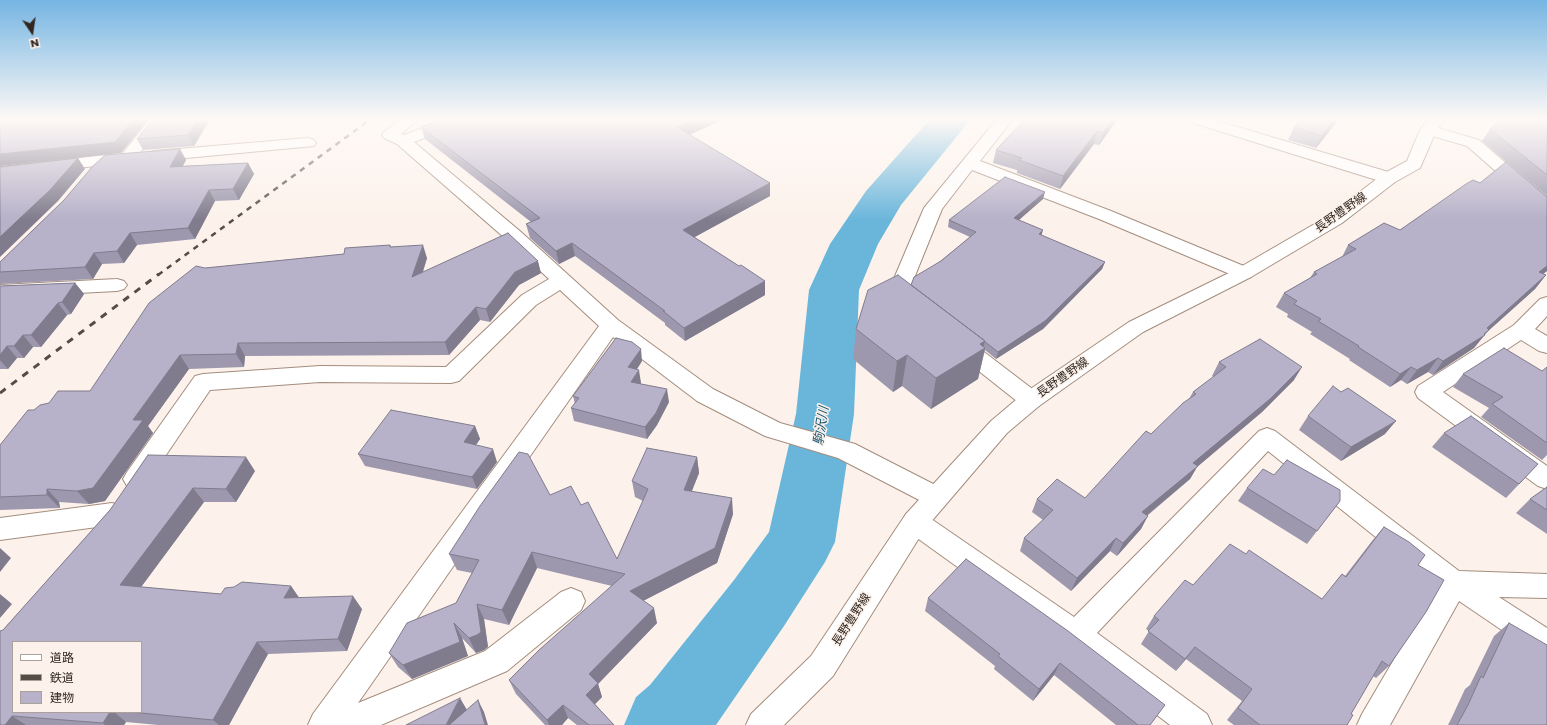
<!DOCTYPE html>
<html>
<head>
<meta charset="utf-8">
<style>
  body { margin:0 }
  #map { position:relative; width:1547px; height:725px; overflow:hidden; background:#fcf2eb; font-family:Poppins,"Noto Sans JP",sans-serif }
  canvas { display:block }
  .legend { position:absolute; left:12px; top:641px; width:130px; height:72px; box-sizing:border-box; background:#fcf2eb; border:1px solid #aaa19a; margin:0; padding:5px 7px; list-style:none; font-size:12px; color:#302721 }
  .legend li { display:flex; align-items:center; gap:8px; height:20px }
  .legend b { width:20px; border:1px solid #aaa19a }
  .north { position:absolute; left:12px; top:12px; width:40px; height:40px; -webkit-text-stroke:3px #fcf2eb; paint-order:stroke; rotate:167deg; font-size:11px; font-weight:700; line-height:16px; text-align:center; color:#302721 }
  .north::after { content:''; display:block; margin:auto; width:14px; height:18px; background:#302721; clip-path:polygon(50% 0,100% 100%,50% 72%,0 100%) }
</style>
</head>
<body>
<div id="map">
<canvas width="1547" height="725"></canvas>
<ul class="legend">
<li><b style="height:5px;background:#fff"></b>道路</li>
<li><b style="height:5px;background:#564c46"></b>鉄道</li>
<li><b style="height:11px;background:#b7b1c9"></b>建物</li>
</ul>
<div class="north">N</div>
</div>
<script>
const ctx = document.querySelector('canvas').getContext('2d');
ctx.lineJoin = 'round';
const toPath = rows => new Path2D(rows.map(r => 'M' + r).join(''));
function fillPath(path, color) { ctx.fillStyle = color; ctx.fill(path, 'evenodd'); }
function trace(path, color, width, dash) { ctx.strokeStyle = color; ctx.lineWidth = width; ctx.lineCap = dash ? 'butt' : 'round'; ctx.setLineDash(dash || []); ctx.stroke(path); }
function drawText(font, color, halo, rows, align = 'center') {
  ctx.font = font + ' Poppins,"Noto Sans JP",sans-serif'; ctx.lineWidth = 3; ctx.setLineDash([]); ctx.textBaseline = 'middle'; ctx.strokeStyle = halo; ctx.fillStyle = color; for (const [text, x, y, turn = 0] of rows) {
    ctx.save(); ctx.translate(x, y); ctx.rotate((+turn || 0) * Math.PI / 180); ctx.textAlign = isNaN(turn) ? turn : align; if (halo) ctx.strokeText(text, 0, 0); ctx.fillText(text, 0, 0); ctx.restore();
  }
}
fillPath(toPath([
  [930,119,971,119,901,205,878,244,859,290,854,414,835,542,825,562,784,626,716,725,624,725,636,697,650,685,734,580,769,532,796,414,809,290,830,244,866,191,930,119]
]), '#6ab6db');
const minor = toPath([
  [150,119,166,119,133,162,127,163,121,162,119,158,150,119],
  [401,119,419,119,401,134,404,135,447,119,469,119,466,122,414,142,521,232,618,320,713,389,780,423,855,444,945,490,949,497,945,504,936,507,927,504,838,458,765,436,697,401,613,337,358,703,485,651,561,592,571,588,581,592,585,601,581,610,507,671,381,725,308,725,313,714,599,326,560,290,536,305,459,381,451,383,320,382,210,390,145,486,136,489,127,486,123,479,127,472,195,376,203,374,320,366,446,367,522,295,549,279,507,240,397,144,384,138,382,135,384,132,401,119],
  [997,119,1013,119,980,161,1111,211,1251,269,1254,273,1251,277,1244,279,1237,277,1099,219,972,170,942,209,908,293,917,303,914,308,907,310,900,308,887,295,924,208,997,119],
  [1187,119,1211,119,1395,174,1398,178,1395,182,1389,183,1383,182,1190,122,1187,119],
  [1428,125,1479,140,1547,198,1547,212,1541,211,1467,146,1422,133,1420,130,1422,127,1428,125],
  [308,138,314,140,316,143,314,146,154,161,148,159,146,156,148,153,154,151,308,138],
  [106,155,112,156,114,160,112,164,0,177,0,167,106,155],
  [117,279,124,281,127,285,124,289,117,291,0,297,0,285,117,279],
  [1547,297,1547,316,1535,329,1547,336,1547,353,1539,351,1521,340,1443,392,1547,466,1547,489,1538,486,1418,398,1415,392,1418,386,1514,325,1540,299,1547,297],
  [959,337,967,339,1039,394,1043,400,1039,406,1031,408,1023,406,951,349,948,344,951,339,959,337],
  [1267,428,1275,431,1459,571,1547,574,1547,598,1499,597,1547,628,1547,658,1537,654,1459,601,1390,725,1357,725,1362,714,1437,586,1268,451,1097,633,1207,714,1212,725,1170,725,1066,645,906,530,902,522,906,514,915,511,924,514,1074,617,1259,431,1267,428],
  [112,503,121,506,125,514,121,522,112,525,0,540,0,518,112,503]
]);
const major = toPath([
  [1429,119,1445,119,1436,131,1420,168,1395,182,1342,223,1251,277,1143,332,1039,406,1007,433,924,530,833,676,784,725,746,725,751,714,811,656,906,514,991,421,1023,394,1129,322,1237,269,1330,215,1383,174,1407,161,1420,130,1429,119]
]);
trace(minor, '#a48d7e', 2);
trace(major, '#a48d7e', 2);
fillPath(minor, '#fff');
fillPath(major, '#fff');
trace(toPath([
  [158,275,371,119]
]), '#564c46', 2.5, [5.5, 5.5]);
trace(toPath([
  [0,393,159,274]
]), '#564c46', 3, [7, 7]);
fillPath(toPath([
  [210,119,194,146,143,150,137,139],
  [442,119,724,119,689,135,770,183,770,196,694,237,765,295,685,341,665,325,665,323,575,256,559,264,530,238,526,224,531,222,425,139,421,127],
  [1025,119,1118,119,1099,145,1094,144,1060,189,1017,173,1017,170,993,163,996,150],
  [1339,119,1316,148,1288,140,1294,127],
  [1547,119,1547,196,1482,141,1490,129],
  [180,149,186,160,183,166,248,163,254,174,239,200,215,201,195,239,137,245,124,263,102,264,93,279,0,284,0,262],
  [1480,183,1547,197,1547,271,1543,274,1546,275,1535,289,1487,332,1474,348,1433,375,1428,372,1407,384,1401,380,1390,387,1349,360,1350,359,1310,334,1312,332,1287,317,1288,314,1276,307,1284,293,1310,278,1314,272,1342,257,1348,245,1400,230],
  [1043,199,1019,220,1042,236,1105,262,1102,269,1043,329,996,359,985,350,978,379,931,409,902,386,893,392,853,359,856,329,970,237,948,227,949,220],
  [390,245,391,247,427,258,423,272,541,273,519,285,490,322,480,320,449,355,245,356,244,367,189,369,148,426,153,433,105,501,89,504,59,502,60,508,0,510,0,445,34,410,49,403,90,391,205,268,344,254],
  [75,283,84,294,71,314,67,315,41,347,33,347,24,358,17,358,8,369,0,369,0,286],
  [642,361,637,369,641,383,640,384,669,402,657,425,647,439,574,421,571,408,575,404,573,396],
  [1219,362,1294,380,1262,412,1197,467,1190,479,1147,516,1141,529,1117,556,1110,551,1071,591,1020,551,1024,538,1043,520,1032,512,1037,499,1085,498,1189,399,1193,392,1214,377,1212,376],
  [1547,367,1547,455,1542,460,1481,417,1489,408,1453,387,1463,374,1542,371],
  [1308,416,1385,434,1341,461,1299,430],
  [475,426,480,439,476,445,497,462,477,489,365,466,358,454],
  [1444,433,1538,464,1506,498,1432,447],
  [697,457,699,473,692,491,733,514,717,563,643,601,657,623,598,684,602,697,595,704,614,725,577,725,568,718,562,725,545,725,516,694,509,680,612,586,537,568,509,625,484,619,488,647,484,650,476,653,462,638,468,656,412,679,398,667,389,653,456,603,472,573,457,570,449,554,550,495,581,505,617,559,643,501,635,497,632,481],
  [255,471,236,502,204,502,141,587,221,594,291,586,299,598,362,609,347,651,268,654,229,725,158,725,126,722,124,725,0,725,3,630,110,510],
  [141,642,141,712,13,712],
  [1274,475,1340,501,1307,544,1238,501,1247,488],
  [1547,487,1547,534,1516,513,1530,499],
  [1384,527,1418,565,1389,666,1376,678,1373,676,1351,714,1347,725,1234,725,1227,720,1242,701,1186,659,1176,671,1141,644,1149,631,1146,629,1154,616,1193,585,1246,554,1322,599,1342,574,1345,576,1372,541],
  [966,559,1150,725,1116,725,1054,675,1033,701,994,669,995,666,925,611,928,598],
  [1509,623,1547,725,1448,725,1452,717,1465,689,1470,685,1494,636]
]), '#9d98ad');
fillPath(toPath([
  [134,119,149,119,121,153,0,166,0,154],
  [198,119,210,119,194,146,188,135],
  [696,119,724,119,678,140,677,127],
  [1113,119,1118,119,1099,145,1103,133],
  [1335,119,1339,119,1316,148,1322,136],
  [1097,131,1094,144,1060,189,1063,176],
  [180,149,186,160,176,178,170,167],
  [78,158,85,169,58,201,0,257,0,237],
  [248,163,254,174,239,200,233,189],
  [770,183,770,196,684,243,683,230],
  [209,190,215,201,195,239,188,228],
  [1045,192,1043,199,1013,225,1014,218],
  [1043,230,1041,237,1039,234],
  [130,233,137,245,124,263,117,251],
  [572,243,575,256,559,264,556,251],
  [423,245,427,258,417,290,412,277],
  [94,253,102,264,93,279,85,267],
  [538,261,541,273,519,285,490,322,486,309,515,272],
  [1105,262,1102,269,1043,329,996,359,998,352],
  [1547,266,1547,271,1528,285,1539,272],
  [1546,275,1535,289,1487,332,1474,348,1433,375,1443,361,1487,328],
  [765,281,765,295,685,341,684,328],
  [75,283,84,294,71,314,62,302],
  [58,303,67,315,41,347,31,335],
  [476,307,480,320,449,355,445,342],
  [23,335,33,347,24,358,14,346],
  [985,341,983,350,985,348,978,379,931,409,936,378,980,344],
  [238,343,245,356,244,367,236,354],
  [7,346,17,358,8,369,0,360,0,355],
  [641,349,642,361,630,380,628,367],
  [180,355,189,369,148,426,153,433,105,501,89,504,77,491,133,420],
  [907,355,902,386,893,392,897,361],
  [1438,358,1428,372,1407,384,1417,370],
  [1302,367,1294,380,1262,412,1197,467,1190,479,1135,525,1142,512,1193,463],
  [1411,367,1401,380,1390,387,1400,374],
  [639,370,641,383,633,395,631,382],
  [667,389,669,402,657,425,647,439,645,427],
  [1396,421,1385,434,1341,461,1351,447],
  [475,426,480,439,469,455,464,442],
  [493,449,497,462,477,489,472,477],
  [246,457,255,471,236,502,226,489],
  [697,457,699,473,686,505,684,490],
  [193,488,204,502,133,598,120,585],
  [47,489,59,502,60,508,47,495],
  [732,498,733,514,717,563,633,606,630,591],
  [1148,516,1141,529,1117,556,1123,543],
  [1116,538,1110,551,1071,591,1077,578],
  [0,548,11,558,0,572],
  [532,552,537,568,509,625,502,610],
  [291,586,300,599,284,598],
  [0,594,12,604,0,618],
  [353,596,362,609,347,651,338,639],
  [477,604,484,619,488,647,484,650,476,653,469,638],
  [654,608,657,623,598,684,602,697,590,709,586,695,589,674],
  [454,623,462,638,468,656,412,679,403,665],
  [257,642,268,654,229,725,219,725,213,720],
  [1195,647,1186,659,1176,671,1185,659],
  [1060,663,1054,675,1033,701,1039,689],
  [460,698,467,710,459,725,446,725],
  [478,700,484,712,488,725,485,725],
  [563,705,568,718,562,725,549,725,547,720],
  [110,712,114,712,126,722,124,725,105,725,103,723],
  [12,716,26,725,5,725]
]), '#807c8d');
const building = toPath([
  [0,119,134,119,115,142,0,154,0,119],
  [153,119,198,119,188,135,137,139,153,119],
  [442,119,696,119,677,127,770,183,683,230,739,266,741,265,765,281,684,328,663,311,665,311,572,243,556,251,526,224,540,218,421,127,442,119],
  [1025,119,1113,119,1103,133,1097,131,1063,176,1019,160,1022,158,996,150,1025,119],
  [1301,119,1335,119,1322,136,1294,127,1301,119],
  [1501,119,1547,119,1547,175,1490,129,1501,119],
  [180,149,170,167,248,163,233,189,209,190,188,228,130,233,117,251,94,253,85,267,0,272,0,262,64,200,92,167,105,155,180,149],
  [78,158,50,190,0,237,0,167,78,158],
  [1506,162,1547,197,1547,266,1539,272,1546,275,1487,328,1489,330,1484,334,1485,335,1443,361,1438,358,1417,370,1411,367,1400,374,1358,347,1359,346,1318,321,1321,319,1294,304,1297,301,1284,293,1317,274,1314,272,1356,249,1348,245,1384,223,1400,230,1466,184,1473,180,1480,183,1506,162],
  [1005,177,1045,192,1014,218,1043,230,1039,234,1105,262,1045,321,998,352,984,341,985,341,911,285,914,277,941,261,976,232,949,220,1005,177],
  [508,233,538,261,515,272,486,309,476,307,445,342,238,343,236,354,180,355,133,420,143,420,93,488,77,491,47,489,47,495,0,497,0,445,28,410,34,410,40,405,49,403,58,391,90,391,149,303,196,266,205,268,344,254,345,248,390,245,390,247,423,245,412,277,508,233],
  [898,275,985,341,980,344,985,348,936,378,907,355,897,361,856,329,868,290,898,275],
  [75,283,62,302,58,303,31,335,23,335,14,346,7,346,0,355,0,286,75,283],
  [616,338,632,342,641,349,628,367,639,370,631,382,667,389,656,413,645,427,571,408,579,398,573,396,616,338],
  [1260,339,1302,367,1270,399,1193,463,1198,466,1142,512,1148,516,1123,543,1116,538,1077,578,1024,538,1053,510,1037,499,1057,479,1085,498,1146,431,1151,434,1183,403,1196,394,1193,392,1226,367,1219,362,1260,339],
  [1504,348,1542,371,1547,367,1547,443,1492,404,1503,397,1463,374,1504,348],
  [1333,386,1341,392,1348,388,1396,421,1351,447,1308,416,1333,386],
  [391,410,475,426,464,442,493,449,472,477,358,454,391,410],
  [1471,416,1538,464,1519,484,1444,433,1471,416],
  [647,448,697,457,684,490,732,498,715,548,630,591,654,608,589,674,598,683,586,695,614,725,589,725,563,705,547,720,509,680,539,650,625,574,532,552,502,610,477,604,481,632,477,635,469,638,454,623,460,642,403,665,389,653,407,623,456,603,479,560,449,554,480,506,519,452,528,454,550,495,571,486,581,505,588,502,617,559,648,489,632,481,647,448],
  [148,455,246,457,226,489,193,488,120,585,221,594,225,588,234,587,242,582,291,586,284,598,353,596,338,639,257,642,213,720,131,712,141,712,141,642,13,642,13,712,110,712,103,723,12,716,5,725,0,725,0,631,3,630,110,510,148,455],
  [1287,460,1340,490,1340,501,1317,531,1247,488,1263,469,1274,475,1287,460],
  [1547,487,1547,510,1530,499,1547,487],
  [1384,527,1409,542,1425,555,1418,565,1444,580,1426,612,1389,666,1382,661,1351,714,1353,715,1347,725,1260,725,1238,708,1252,689,1195,647,1185,659,1148,631,1159,620,1154,616,1185,580,1193,585,1230,544,1246,554,1249,550,1322,599,1342,574,1346,577,1384,527],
  [966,559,1068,631,1165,705,1150,725,1138,725,1060,663,1039,689,998,656,1000,654,928,598,966,559],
  [1509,623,1547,645,1547,725,1457,725,1468,705,1481,676,1483,678,1509,623],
  [460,698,446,725,406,725,460,698],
  [478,700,485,725,449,725,478,700]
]);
fillPath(building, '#b7b1c9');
trace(building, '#807c8d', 1);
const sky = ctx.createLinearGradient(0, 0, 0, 220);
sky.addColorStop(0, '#75b5e3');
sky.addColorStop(0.54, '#fef9f6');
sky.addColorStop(1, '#fef9f600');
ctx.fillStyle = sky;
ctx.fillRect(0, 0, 1547, 220);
drawText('12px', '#302721', '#fcf2eb', [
  ["長野豊野線",1341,213,-35],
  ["長野豊野線",1063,378,-35],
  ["長野豊野線",852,620,-57]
]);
drawText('italic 13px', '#1c5771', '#fcf2eb', [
  ["駒沢川",822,426,-81]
]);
</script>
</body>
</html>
